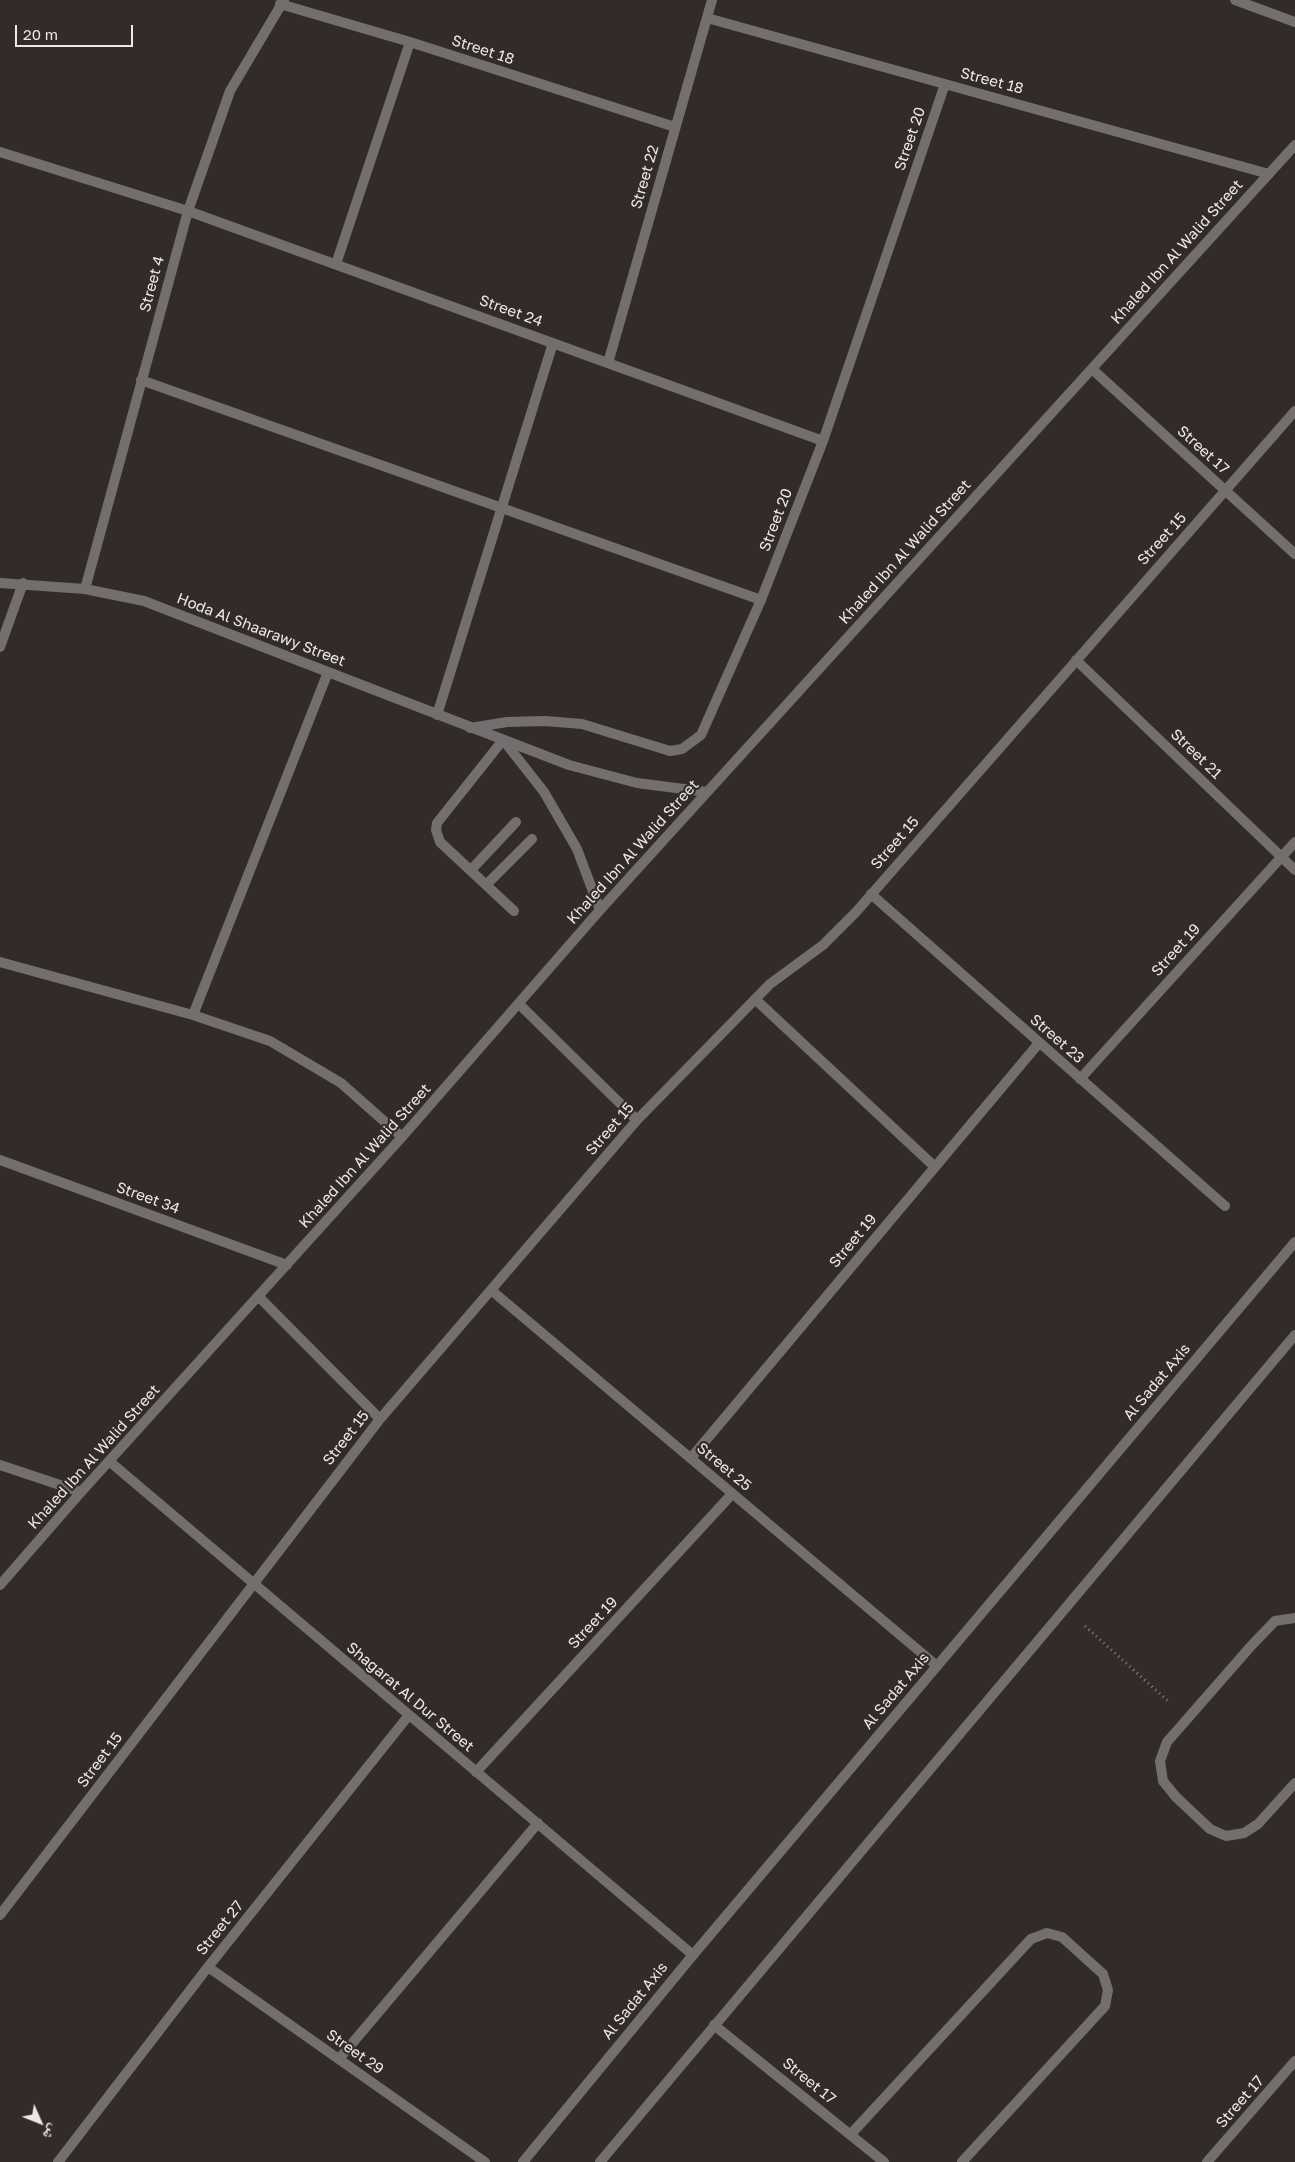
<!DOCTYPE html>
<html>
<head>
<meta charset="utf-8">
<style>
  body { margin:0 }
  #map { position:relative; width:1295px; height:2162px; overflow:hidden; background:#332b2a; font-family:"Golos Text","Noto Naskh Arabic",sans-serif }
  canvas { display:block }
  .north { position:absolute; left:15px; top:2097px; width:50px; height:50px; -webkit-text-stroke:4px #332b2a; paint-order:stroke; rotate:134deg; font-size:14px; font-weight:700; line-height:20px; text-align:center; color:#ede8e7 }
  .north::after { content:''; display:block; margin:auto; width:18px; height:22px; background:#ede8e7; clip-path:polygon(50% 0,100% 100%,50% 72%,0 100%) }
  .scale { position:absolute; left:15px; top:25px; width:118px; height:22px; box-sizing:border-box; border:2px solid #ede8e7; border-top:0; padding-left:6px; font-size:15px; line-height:18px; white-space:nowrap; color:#ede8e7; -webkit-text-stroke:4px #332b2a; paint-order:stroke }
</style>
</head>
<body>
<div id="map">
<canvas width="1295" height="2162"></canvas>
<div class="north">ش</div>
<div class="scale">20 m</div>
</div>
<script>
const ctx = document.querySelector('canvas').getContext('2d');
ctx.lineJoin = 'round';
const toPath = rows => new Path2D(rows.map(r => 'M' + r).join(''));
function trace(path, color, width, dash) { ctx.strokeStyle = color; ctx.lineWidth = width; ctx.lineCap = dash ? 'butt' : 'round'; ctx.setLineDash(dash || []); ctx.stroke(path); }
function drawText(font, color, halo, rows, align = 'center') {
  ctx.font = font + ' "Golos Text",sans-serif'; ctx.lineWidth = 4.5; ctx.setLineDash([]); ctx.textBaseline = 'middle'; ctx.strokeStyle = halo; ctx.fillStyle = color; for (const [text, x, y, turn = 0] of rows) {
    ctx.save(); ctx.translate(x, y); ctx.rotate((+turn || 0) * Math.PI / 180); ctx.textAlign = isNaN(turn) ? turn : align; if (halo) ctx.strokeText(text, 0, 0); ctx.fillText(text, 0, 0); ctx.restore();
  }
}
trace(toPath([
  [1085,1626,1169,1702]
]), '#8c8584', 3, [1, 4]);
trace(toPath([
  [503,740,437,823,436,830,440,842,514,911],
  [471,870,516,822],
  [486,885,532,839],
  [1295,1618,1275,1621,1251,1646,1167,1742,1160,1761,1163,1781,1176,1797,1210,1829,1226,1836,1244,1833,1258,1824,1295,1783],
  [851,2134,1031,1939,1047,1933,1062,1937,1103,1974,1108,1990,1105,2006,962,2162]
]), '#736f6f', 10);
trace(toPath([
  [1235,0,1295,22],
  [280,4,410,42,675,127],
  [707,18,1269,174],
  [0,152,188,211,823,441],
  [336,264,410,42],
  [608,363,712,0],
  [1092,369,1295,554],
  [141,380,761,600],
  [0,583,85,589,144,601,569,765,637,783,707,792],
  [85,589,188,211,230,91,284,0],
  [0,647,23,583],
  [1076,660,1295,870],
  [437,715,553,343],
  [470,728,507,722,545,721,582,724,670,751,682,749,701,735,761,600,823,441,945,84],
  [504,741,544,792,577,849,600,910],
  [871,894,1225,1206],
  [0,962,193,1015,270,1041,341,1083,402,1137],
  [755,999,935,1167],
  [520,1005,637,1120],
  [193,1015,328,672],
  [1080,1079,1295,842],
  [0,1160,287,1265],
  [491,1290,937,1666],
  [258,1296,380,1419],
  [691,1458,1039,1043],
  [109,1461,693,1955],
  [0,1465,81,1492],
  [0,1585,81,1492,402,1137,600,910,1295,145],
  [476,1772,732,1494],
  [0,1915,380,1419,637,1120,770,984,823,945,856,912,1295,411],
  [208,1967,485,2162],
  [714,2025,884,2162],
  [339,2059,538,1823],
  [58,2162,208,1967,409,1715],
  [1207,2162,1295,2061]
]), '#736f6f', 10);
trace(toPath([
  [523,2162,693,1955,1295,1242],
  [600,2162,1295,1335]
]), '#736f6f', 10);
drawText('15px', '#ede8e7', '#332b2a', [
  ["Street 18",483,50,18],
  ["Street 18",992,81,15],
  ["Street 20",910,139,-71],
  ["Street 22",645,177,-74],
  ["Khaled Ibn Al Walid Street",1177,252,-48],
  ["Street 4",152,284,-75],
  ["Street 24",511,311,20],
  ["Street 17",1203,450,42],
  ["Street 20",776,520,-69],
  ["Street 15",1162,539,-48],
  ["Khaled Ibn Al Walid Street",905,552,-48],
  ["Hoda Al Shaarawy Street",261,630,21],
  ["Street 21",1196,754,44],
  ["Street 15",895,843,-49],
  ["Khaled Ibn Al Walid Street",633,852,-48],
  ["Street 19",1176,950,-48],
  ["Street 23",1057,1039,41],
  ["Street 15",610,1129,-49],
  ["Khaled Ibn Al Walid Street",365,1156,-48],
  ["Street 34",148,1198,20],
  ["Street 19",853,1241,-50],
  ["Al Sadat Axis",1157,1382,-50],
  ["Street 15",346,1438,-52],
  ["Khaled Ibn Al Walid Street",94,1457,-48],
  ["Street 25",724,1467,40],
  ["Street 19",593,1623,-47],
  ["Al Sadat Axis",896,1691,-50],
  ["Shagarat Al Dur Street",410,1697,40],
  ["Street 15",100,1760,-53],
  ["Street 27",220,1928,-51],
  ["Al Sadat Axis",635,2001,-51],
  ["Street 29",355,2052,35],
  ["Street 17",809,2081,39],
  ["Street 17",1240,2102,-49]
]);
</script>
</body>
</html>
